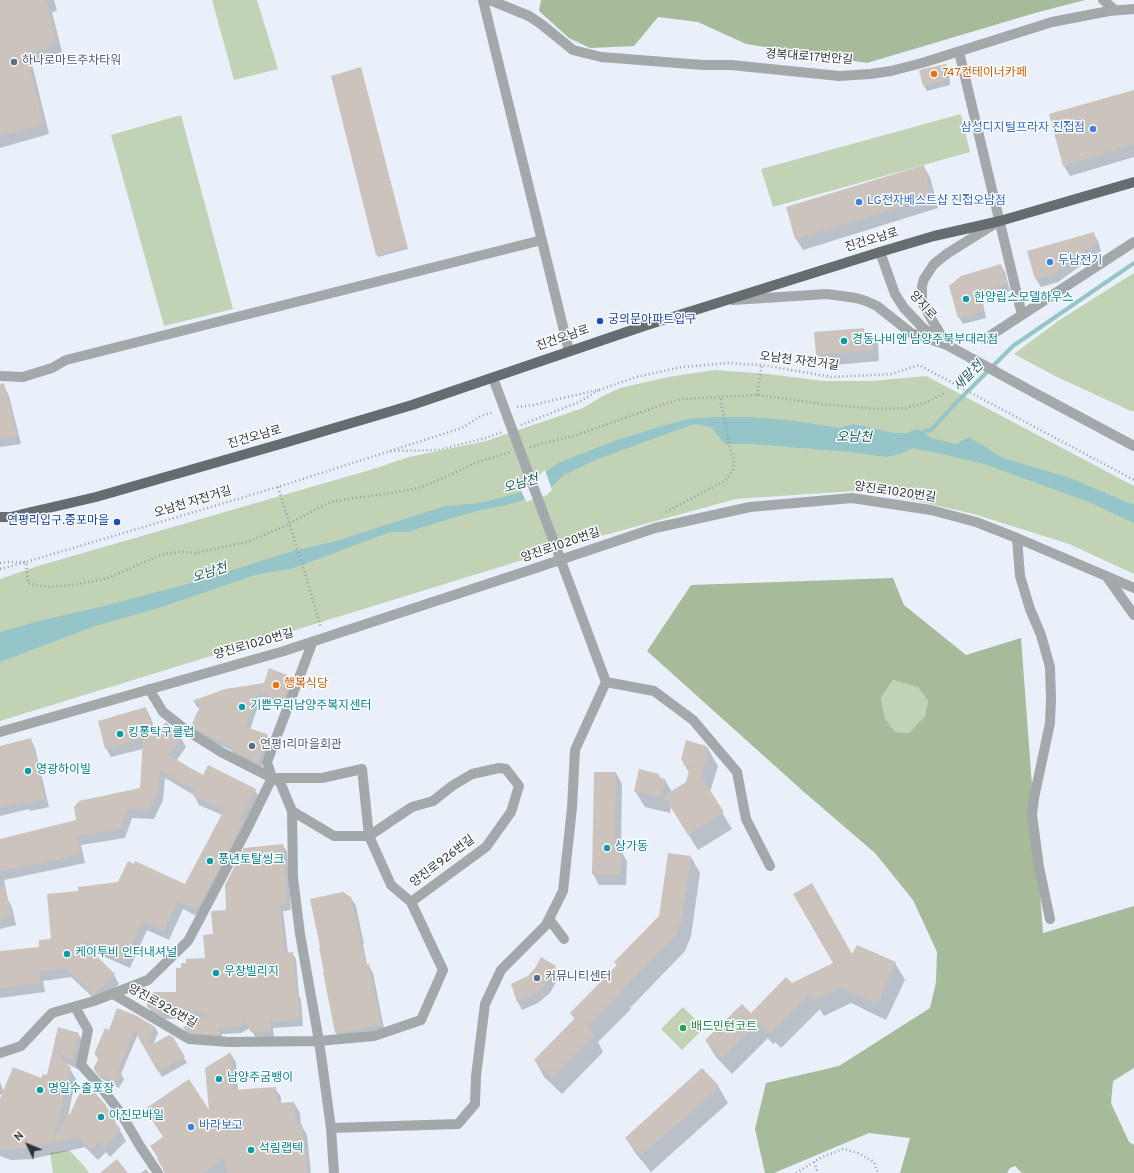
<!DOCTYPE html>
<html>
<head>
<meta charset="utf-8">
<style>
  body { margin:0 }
  #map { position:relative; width:1134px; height:1173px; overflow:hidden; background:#e9f0f9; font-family:Overpass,sans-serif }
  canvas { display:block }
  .north { position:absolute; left:8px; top:1125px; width:40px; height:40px; -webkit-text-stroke:3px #fcfdff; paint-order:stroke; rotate:314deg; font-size:11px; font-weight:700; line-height:16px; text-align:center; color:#313437 }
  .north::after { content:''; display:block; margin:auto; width:14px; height:18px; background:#313437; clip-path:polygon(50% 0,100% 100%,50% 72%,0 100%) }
</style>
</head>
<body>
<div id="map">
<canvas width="1134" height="1173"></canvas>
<div class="north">N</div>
</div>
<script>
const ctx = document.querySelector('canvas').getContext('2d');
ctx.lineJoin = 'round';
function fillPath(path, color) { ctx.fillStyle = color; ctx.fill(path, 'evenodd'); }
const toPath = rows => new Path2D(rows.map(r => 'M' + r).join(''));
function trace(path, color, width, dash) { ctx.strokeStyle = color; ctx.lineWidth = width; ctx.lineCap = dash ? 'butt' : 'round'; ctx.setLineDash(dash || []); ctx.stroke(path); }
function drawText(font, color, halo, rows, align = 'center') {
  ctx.font = font + ' Overpass,"Noto Sans KR",sans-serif'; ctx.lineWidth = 3; ctx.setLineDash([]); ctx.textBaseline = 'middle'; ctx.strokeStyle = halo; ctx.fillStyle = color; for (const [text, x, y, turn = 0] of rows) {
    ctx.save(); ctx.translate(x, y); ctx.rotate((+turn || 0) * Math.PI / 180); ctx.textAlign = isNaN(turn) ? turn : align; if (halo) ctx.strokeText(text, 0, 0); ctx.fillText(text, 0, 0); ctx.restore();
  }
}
fillPath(toPath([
  [212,0,257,0,278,69,234,80],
  [961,114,970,152,773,207,761,169],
  [181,115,233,309,164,326,111,135],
  [1134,273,1134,411,1131,411,1057,377,1014,354,1061,319],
  [715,370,768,374,823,381,871,381,926,376,1134,486,1134,574,1069,544,974,514,868,490,736,499,594,538,0,721,0,579,38,566,370,470,409,457,486,441,583,408,601,397,620,388,668,377],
  [893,680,918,687,928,701,925,716,909,733,895,732,885,718,881,698],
  [683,1007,704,1028,682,1050,661,1029],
  [69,1150,85,1167,89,1173,53,1173,50,1153]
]), '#c1d2b5');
fillPath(toPath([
  [541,0,1085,0,1035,13,867,63,746,44,698,22,658,17,634,46,590,48,569,38,539,11],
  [893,578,904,605,966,655,1021,638,1043,933,1134,906,1134,1068,1113,1081,1111,1103,1129,1142,1134,1145,1134,1173,1022,1173,1015,1166,1010,1168,1007,1173,900,1173,910,1138,869,1133,774,1173,765,1173,755,1129,766,1083,839,1066,930,1008,936,982,937,952,913,900,875,853,804,792,647,651,691,585],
  [893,680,918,687,928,701,925,716,909,733,895,732,885,718,881,698]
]), '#a7ba99');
fillPath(toPath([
  [713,417,751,417,796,421,839,428,854,424,893,433,907,433,917,429,931,438,956,444,969,437,1003,458,1070,478,1134,505,1134,523,1089,502,984,464,946,455,913,448,900,454,886,457,850,452,752,444,725,444,711,427,694,424,595,460,564,475,546,493,507,505,481,510,452,518,408,532,390,532,294,568,255,575,162,607,95,626,0,662,0,632,35,622,108,605,191,583,293,551,336,541,445,506,480,503,522,492,547,471,558,463,617,440,659,427,689,419]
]), '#95c5c8');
fillPath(toPath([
  [545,470,552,490,547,495,526,502,521,490]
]), '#e9f0f9');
fillPath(toPath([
  [0,0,54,0,57,11,52,12,62,52,53,55,54,58,32,64,49,134,0,148],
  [946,65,949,70,950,85,927,91,924,86],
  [362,71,408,249,378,257,377,255],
  [1134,91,1134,157,1070,176,1064,166],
  [923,166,930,177,938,208,803,250,796,239,787,207],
  [1093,233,1098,241,1101,251,1058,282,1041,287,1036,279],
  [1001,265,1005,272,1010,291,982,299,986,318,963,324,959,317,950,287],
  [863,329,866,333,871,333,878,344,879,361,823,366,817,355],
  [5,388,9,396,21,444,0,447,0,389],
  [292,678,295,684,287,706,261,697,250,730,267,735,270,741,261,769,235,755,232,751,229,749,210,741,196,732,192,726,200,708,197,707,194,702],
  [146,709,151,718,156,735,181,738,186,747,176,761,203,776,255,790,260,799,202,919,183,909,169,940,147,930,130,968,89,950,114,975,119,984,99,1003,71,977,43,981,45,992,0,998,0,952,40,948,52,940,186,885,222,815,199,805,194,795,165,778,163,800,154,819,132,818,125,838,81,845,85,863,4,880,8,900,12,907,16,925,0,929,0,841,77,821,141,789,143,749,111,757,106,748],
  [31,740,35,748,49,807,30,811,29,809,0,816,0,754],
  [708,749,718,766,710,792,732,829,698,850,671,807,670,813,645,807,635,791,658,774,661,779,665,780,672,792,687,783,690,774,682,760],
  [616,773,622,784,621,851,627,861,626,885,599,885,593,874],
  [283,845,287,852,291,910,283,911,288,953,292,953,296,959,299,996,301,1000,303,1026,273,1028,274,1037,256,1038,250,1028,241,1033,222,1034,222,1041,187,1034,184,1028,201,1018,164,1019,152,1013,148,1006,177,993,182,969,206,959,214,935,227,910],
  [691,857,700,873,691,936,685,951,630,1008,631,1009,598,1042,603,1052,562,1094,544,1077,535,1060,575,1020,571,1013,617,966,615,962,660,916],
  [351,898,356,906,364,944,363,944,367,965,368,965,373,973,385,1033,341,1041,336,1033],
  [853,956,895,963,905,980,886,1020,851,1003,824,1016,820,1009,781,1048,775,1042,773,1044,768,1038,732,1074,716,1057,706,1041,751,1014,791,984],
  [555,967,560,975,550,993,538,1003,522,1010,518,1002,512,985],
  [155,1027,158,1033,153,1045,172,1038,187,1063,162,1077,138,1034,121,1074,124,1079,119,1088,102,1079,97,1074,94,1069,99,1059,98,1059,95,1054,109,1032],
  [59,1028,78,1034,85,1044,79,1065,77,1069,66,1063,76,1079,68,1115,105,1105,126,1141,110,1157,106,1152,98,1160,85,1147,32,1159,11,1160,0,1156,0,1102,3,1094,0,1095,0,1082,4,1092,41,1080,47,1076],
  [230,1053,236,1062,238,1091,275,1088,281,1097,281,1104,294,1103,300,1113,301,1125,307,1135,311,1173,165,1173,211,1114],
  [718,1086,728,1103,651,1172,636,1154,626,1138],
  [146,1169,149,1173,141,1173]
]), '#0003');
trace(toPath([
  [918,434,932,429,953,406,1013,346,1134,263]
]), '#95c5c8', 4);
fillPath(toPath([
  [0,0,46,0,57,42,48,44,49,48,26,54,44,124,0,136],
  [946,64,948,79,923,86,919,70],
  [361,67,407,247,376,255,331,76],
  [1134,90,1134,144,1063,166,1049,114],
  [924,165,932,197,795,239,786,207],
  [1094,232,1097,242,1054,274,1035,279,1027,251],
  [1001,264,1007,284,978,292,983,311,958,318,949,286,961,276],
  [864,328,864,332,872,332,873,350,816,355,814,332],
  [4,383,17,436,0,439,0,384],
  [269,668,292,677,283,701,258,692,245,727,267,734,258,763,230,749,231,746,225,744,225,743,206,735,191,726,201,704,192,701,225,689,264,683],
  [146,707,154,736,166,722,182,737,168,755,203,775,208,765,256,789,240,820,243,822,229,849,197,910,178,901,164,931,142,921,125,960,80,940,115,974,95,994,93,994,65,968,39,972,41,983,0,988,0,951,39,947,39,940,51,939,47,894,78,891,78,887,118,882,128,861,134,864,135,861,185,884,224,810,193,796,195,790,160,770,159,790,149,810,127,809,120,829,77,836,81,854,0,871,0,839,76,820,74,807,79,801,140,788,143,738,105,749,98,721],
  [31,738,45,799,25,804,24,801,0,807,0,746],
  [686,740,706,746,709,749,701,776,724,812,688,835,664,796,686,782,690,767,683,765,685,761,681,760],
  [639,769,659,774,658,777,665,779,661,797,634,791],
  [594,772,616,772,615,848,621,849,620,875,592,874],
  [283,844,287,904,280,905,285,953,293,952,297,992,298,992,300,1019,270,1022,270,1031,251,1032,245,1022,238,1027,219,1028,219,1035,191,1033,182,1028,210,1012,161,1013,160,1014,147,1007,147,992,176,992,176,968,181,968,181,963,186,963,186,959,205,958,203,935,213,934,211,912,211,911,226,910,225,885,244,848],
  [668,853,691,856,682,919,676,934,621,991,622,992,587,1027,595,1035,552,1078,534,1060,575,1018,570,1013,617,965,614,962,659,916],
  [812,883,852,954,857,945,896,962,877,1004,841,987,813,1000,810,993,771,1032,766,1026,764,1028,758,1023,722,1058,705,1040,742,1004,751,1013,786,977,792,983,833,963,793,894],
  [4,885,12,916,0,919,0,886],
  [343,892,351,897,360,936,359,936,365,964,369,964,381,1025,335,1033,323,972,324,972,319,947,320,947,310,899],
  [541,957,556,966,553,972,545,985,533,995,517,1002,511,984,528,976,535,968],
  [117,1008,137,1016,155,1027,147,1047,169,1035,173,1037,185,1057,158,1072,134,1030,118,1071,122,1073,116,1084,98,1074,94,1069,94,1067,100,1056,94,1054,105,1028,109,1030],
  [58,1027,79,1033,72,1060,53,1050,71,1068,53,1142,68,1114,70,1114,78,1096,88,1085,106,1105,105,1106,111,1112,109,1114,116,1121,115,1123,121,1129,104,1147,99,1142,91,1150,78,1137,25,1148,0,1150,0,1099,13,1067,41,1078,43,1074,47,1075],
  [231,1052,233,1090,276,1087,277,1103,294,1102,296,1124,302,1124,306,1155,307,1173,227,1173,224,1158,202,1173,164,1173,163,1169,157,1159,158,1158,150,1146,163,1137,145,1109,189,1079,209,1110,205,1068],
  [702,1068,719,1086,641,1156,625,1138],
  [117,1159,128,1173,100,1173]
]), '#ccc3bc');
trace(toPath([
  [757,395,762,365],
  [517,407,533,405,602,389,636,377,682,367,727,363,762,365,832,377,891,374,919,365,1134,480],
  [521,425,579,402,599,390],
  [530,447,577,435,661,405,681,399,757,395,822,404,877,409,906,408,928,402,944,393],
  [390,451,462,428,481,416,494,412],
  [278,487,304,570,321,628],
  [666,512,726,480,733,470,734,459,730,448,721,403,721,396],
  [0,563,8,562,26,562,28,583,36,585,51,587,73,585,108,578,156,557,165,554,181,552,195,553,247,542,283,527,326,504,334,501,384,494,419,488,450,475,475,463,510,452],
  [0,569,26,562,278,487,390,451,438,450,486,438,502,432],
  [814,1162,818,1173],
  [796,1173,822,1157,843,1149,858,1153,874,1162,878,1173]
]), '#989da3', 2.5, [1, 3]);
trace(toPath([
  [483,0,569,351],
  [490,0,529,16,541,24,573,50,601,57,703,65,731,65,839,76,870,74,891,71,922,63,1052,22,1109,11,1134,9],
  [1103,0,1115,10],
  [959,52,1022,315],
  [880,252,895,294,904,308,922,327,937,339],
  [733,300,827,294,856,298,866,301,877,306,911,333,947,345,1031,391,1134,446],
  [985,339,1134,242],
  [947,345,929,315,922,302,922,286,924,279,934,264,948,253,996,223],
  [0,376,23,377,52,368,66,360,542,240],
  [1017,538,1020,576,1030,609,1041,635,1050,667,1051,699,1050,723,1034,798,1032,815,1039,867,1050,919],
  [1107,577,1134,615],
  [606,682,654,691,693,720,737,772,746,819,770,866],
  [149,689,163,712,186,730,221,752,280,782,292,811,293,878,300,934,319,1041,331,1128,334,1173],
  [0,732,284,651,530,570,655,528,750,507,852,498,931,510,976,522,1017,538,1134,588],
  [272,778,322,778,362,769,369,836,391,821,412,807,433,801,452,786,472,774,499,768,506,769,519,786,511,812,486,847,411,902],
  [549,919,564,939],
  [113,994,189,1039,229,1042,319,1041,374,1036,421,1020,443,970,411,902,391,885,369,836,334,836,292,811],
  [75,1007,88,1030,81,1065,100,1086,120,1112,140,1146,158,1173],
  [0,1053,21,1046,52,1013,94,1001,148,980,188,941,245,833,272,778,267,762,313,641],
  [331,1128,458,1124,475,1104,476,1076,485,1004,501,970,546,925,563,891,572,808,575,750,606,682,493,378]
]), '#a3a8aa', 10);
trace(toPath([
  [0,517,11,517,27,513,96,497,284,443,412,405,644,326,880,252,934,236,1000,221,1134,182]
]), '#656d71', 10);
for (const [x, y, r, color] of [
  [14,62,4,"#5c6f8a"],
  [934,74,4,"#e8710a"],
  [1093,129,4,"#3f7fe0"],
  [859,202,4,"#3f7fe0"],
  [1050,262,4,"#3f7fe0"],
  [966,299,4,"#0f9aa8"],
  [600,321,4,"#1a4fb4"],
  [844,341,4,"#0f9aa8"],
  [117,522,4,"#1a4fb4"],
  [276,685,4,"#e8710a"],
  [242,707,4,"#0f9aa8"],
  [120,734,4,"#0f9aa8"],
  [252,746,4,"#5c6f8a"],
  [28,771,4,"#0f9aa8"],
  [607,848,4,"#0f9aa8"],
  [210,861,4,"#0f9aa8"],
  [67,954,4,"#0f9aa8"],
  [216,973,4,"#0f9aa8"],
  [537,978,4,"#5c6f8a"],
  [683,1028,4,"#2e9e5b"],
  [219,1079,4,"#0f9aa8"],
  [40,1090,4,"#0f9aa8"],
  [101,1117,4,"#0f9aa8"],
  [191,1127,4,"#3f7fe0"],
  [251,1150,4,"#0f9aa8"]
]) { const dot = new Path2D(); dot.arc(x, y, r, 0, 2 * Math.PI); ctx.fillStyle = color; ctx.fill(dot); trace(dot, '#fcfdff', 1.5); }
drawText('12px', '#313437', '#fcfdff', [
  ["경복대로17번안길",809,58,4],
  ["진건오남로",872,241,-17],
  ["양지로",922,306,48],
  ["진건오남로",563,339,-19],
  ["오남천 자전거길",799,362,7],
  ["진건오남로",255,438,-16],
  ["양진로1020번길",895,493,8],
  ["오남천 자전거길",193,503,-17],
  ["양진로1020번길",561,546,-19],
  ["양진로1020번길",254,645,-16],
  ["양진로926번길",443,862,-37],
  ["양진로926번길",162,1007,29]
]);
drawText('12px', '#4e5e75', '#fcfdff', [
  ["하나로마트주차타워",22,62],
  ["연평1리마을회관",260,746],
  ["커뮤니티센터",545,978]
], 'left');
drawText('12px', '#c56008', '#fcfdff', [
  ["747컨테이너카페",942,74],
  ["행복식당",284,685]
], 'left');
drawText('12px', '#366cbe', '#fcfdff', [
  ["삼성디지털프라자 진접점",1085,129,"right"],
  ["LG전자베스트샵 진접오남점",867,202],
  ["두남전기",1058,262],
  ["바라보고",199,1127]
], 'left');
drawText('12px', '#0d838f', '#fcfdff', [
  ["한양립스모델하우스",974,299],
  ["경동나비엔 남양주북부대리점",852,341],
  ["기쁜우리남양주복지센터",250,707],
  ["킹퐁탁구클럽",128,734],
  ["영광하이빌",36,771],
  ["상가동",615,848],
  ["풍년토탈씽크",218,861],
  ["케이투비 인터내셔널",75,954],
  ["우창빌리지",224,973],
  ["남양주굼뱅이",227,1079],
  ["명일수출포장",48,1090],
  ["아진모바일",109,1117],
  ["석림랩텍",259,1150]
], 'left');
drawText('12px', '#164399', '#fcfdff', [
  ["궁의문아파트입구",608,321],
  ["연평리입구.중포마을",109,522,"right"]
], 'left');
drawText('12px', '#27864d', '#fcfdff', [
  ["배드민턴코트",691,1028]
], 'left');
drawText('italic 13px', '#1b5d61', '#fcfdff', [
  ["새말천",969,377,-45],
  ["오남천",854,438],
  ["오남천",521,485,-16],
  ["오남천",210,574,-18]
]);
</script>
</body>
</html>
